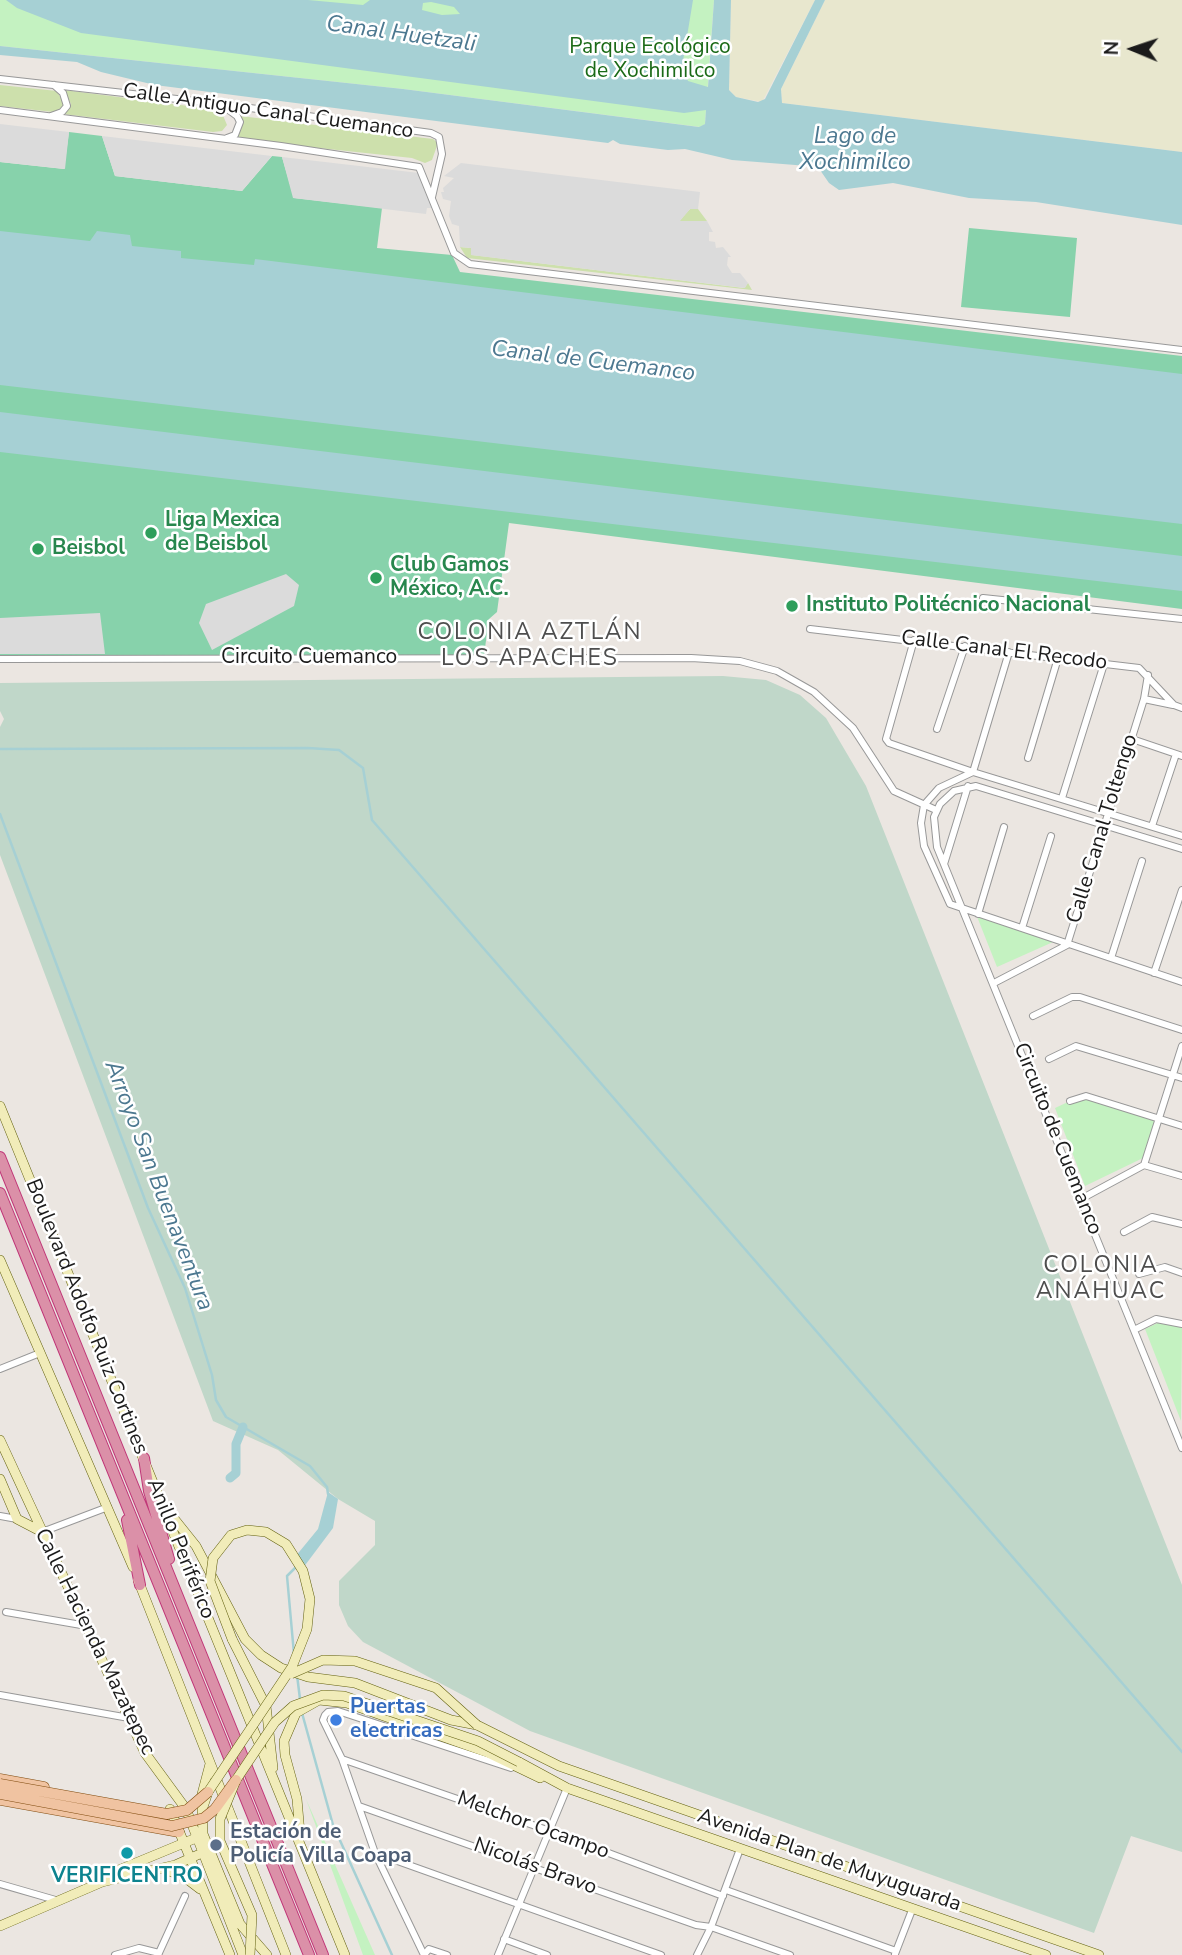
<!DOCTYPE html>
<html>
<head>
<meta charset="utf-8">
<style>
  body { margin:0 }
  #map { position:relative; width:1182px; height:1955px; overflow:hidden; background:#ebe6e1; font-family:"Nunito Sans",sans-serif }
  canvas { display:block }
  .north { position:absolute; left:1098px; top:14px; width:70px; height:70px; -webkit-text-stroke:5px #fff; paint-order:stroke; rotate:272deg; font-size:19px; font-weight:700; line-height:28px; text-align:center; color:#1b1b1b }
  .north::after { content:''; display:block; margin:auto; width:24px; height:32px; background:#1b1b1b; clip-path:polygon(50% 0,100% 100%,50% 72%,0 100%) }
</style>
</head>
<body>
<div id="map">
<canvas width="1182" height="1955"></canvas>
<div class="north">N</div>
</div>
<script>
const ctx = document.querySelector('canvas').getContext('2d');
ctx.lineJoin = 'round';
function fillPath(path, color) { ctx.fillStyle = color; ctx.fill(path, 'evenodd'); }
const toPath = rows => new Path2D(rows.map(r => 'M' + r).join(''));
function trace(path, color, width, dash) { ctx.strokeStyle = color; ctx.lineWidth = width; ctx.lineCap = dash ? 'butt' : 'round'; ctx.setLineDash(dash || []); ctx.stroke(path); }
function drawText(font, color, halo, rows, align = 'center') {
  ctx.font = font + ' "Nunito Sans",sans-serif'; ctx.lineWidth = 5; ctx.setLineDash([]); ctx.textBaseline = 'middle'; ctx.strokeStyle = halo; ctx.fillStyle = color; for (const [text, x, y, turn = 0] of rows) {
    ctx.save(); ctx.translate(x, y); ctx.rotate((+turn || 0) * Math.PI / 180); ctx.textAlign = isNaN(turn) ? turn : align; if (halo) ctx.strokeText(text, 0, 0); ctx.fillText(text, 0, 0); ctx.restore();
  }
}
fillPath(toPath([
  [731,0,815,0,762,102,736,97,729,90],
  [825,0,1182,0,1182,152,782,103,781,89]
]), '#e8e7ce');
fillPath(toPath([
  [0,85,57,91,64,104,61,110,53,112,0,106],
  [64,90,204,108,222,113,227,125,222,131,213,132,63,114,71,104],
  [240,116,433,139,438,143,432,160,425,163,412,158,235,139,240,130],
  [690,209,698,209,707,221,679,221],
  [460,247,471,248,472,255,744,288,748,283,752,290,467,258]
]), '#cde0ac');
fillPath(toPath([
  [723,676,766,680,800,695,826,718,866,786,1182,1585,1182,1852,1131,1836,1094,1933,530,1731,363,1642,348,1626,339,1605,339,1581,375,1545,375,1521,338,1499,278,1450,213,1421,0,855,0,727,4,719,0,711,0,683]
]), '#c0d7c9');
fillPath(toPath([
  [0,0,714,0,705,124,700,127,403,89,0,46],
  [974,909,1062,938,997,967],
  [1083,1095,1155,1120,1143,1158,1085,1186,1055,1108],
  [1162,1321,1182,1328,1181,1421,1145,1329],
  [306,1799,375,1955,363,1955]
]), '#c4f2c1');
fillPath(toPath([
  [69,132,102,136,115,176,242,191,272,156,282,157,294,198,382,208,377,248,452,255,460,272,1182,356,1182,609,509,523,497,612,489,619,484,655,178,659,0,656,0,162,64,169],
  [969,228,1077,238,1070,317,961,307]
]), '#87d2ab');
fillPath(toPath([
  [0,124,69,132,65,169,0,162],
  [102,136,272,156,242,191,115,176],
  [282,157,419,173,433,208,427,208,426,214,293,198],
  [461,163,700,192,698,209,690,209,680,221,707,221,713,232,709,232,709,241,715,242,716,248,723,247,731,257,728,257,727,265,732,273,740,273,748,283,745,288,471,255,471,248,460,247,459,226,452,224,449,216,451,201,443,199,441,192,444,192,443,188,454,178,444,176],
  [286,574,299,585,294,606,212,650,199,623,206,604],
  [100,613,105,654,0,654,0,618]
]), '#dbdbdb');
fillPath(toPath([
  [6,0,308,0,363,5,370,0,693,0,682,67,688,81,708,87,714,0,731,0,729,90,736,97,758,102,765,99,815,0,825,0,781,89,782,103,1182,152,1182,225,1036,202,969,198,893,183,839,190,829,183,820,170,808,166,732,160,685,149,668,150,620,144,613,140,608,143,155,85,101,72,77,62,0,55,0,46,403,89,699,127,705,124,706,110,684,113,81,33,17,8],
  [431,2,454,7,460,14,442,15,422,10,423,3],
  [0,231,90,241,97,231,130,235,132,246,181,251,181,258,254,265,255,259,1182,374,1182,524,0,385],
  [0,412,1182,556,1182,591,0,452],
  [328,1492,338,1499,333,1528,303,1568,295,1557,318,1529]
]), '#a6d0d4');
trace(toPath([
  [0,749,308,748,339,750,363,768,372,820,1182,1752],
  [0,814,148,1208,185,1288,212,1375,216,1400,226,1417,310,1466,327,1487,328,1494],
  [294,1654,287,1576,296,1567],
  [297,1675,300,1699],
  [302,1713,333,1825,392,1955]
]), '#a6d0d4', 2.5);
trace(toPath([
  [230,1478,236,1473,236,1444,243,1427]
]), '#a6d0d4', 9);
const street = toPath([
  [0,79,221,104,431,133,439,137,442,154,432,197],
  [222,105,237,116,240,122,235,135,227,138],
  [0,110,281,146,419,167,454,253,470,264,1182,350],
  [51,116,62,112,67,106,63,93,54,85],
  [983,598,1182,619],
  [810,629,1139,668,1174,705,1182,708],
  [914,640,886,739,889,743,973,772,1009,652],
  [0,659,691,658,740,661,777,671,814,692,853,728,894,791,936,810],
  [1144,699,1173,705],
  [937,729,965,646],
  [1132,739,1182,756],
  [1028,758,1058,658],
  [1062,798,1104,664],
  [1152,826,1176,754],
  [1182,836,973,772,939,788,924,805,921,823,924,846,950,904,1182,982],
  [1182,849,976,786,954,791,940,804,934,817,937,847,1182,1448],
  [944,864,968,786],
  [978,914,1004,827],
  [1022,928,1051,836],
  [1111,958,1142,861],
  [1154,973,1182,890],
  [994,983,1067,945,1144,699,1148,675],
  [1033,1016,1072,997,1080,997,1182,1030],
  [1049,1059,1076,1046,1182,1078],
  [1070,1101,1086,1096,1182,1126],
  [1144,1165,1182,1046],
  [1081,1199,1144,1165,1182,1176],
  [1124,1232,1152,1217,1182,1224],
  [1139,1274,1165,1267,1182,1273],
  [1136,1329,1156,1319,1182,1324],
  [0,1369,40,1353],
  [0,1516,17,1519],
  [42,1532,108,1507],
  [6,1612,87,1626],
  [0,1695,129,1718],
  [342,1759,550,1831,723,1896],
  [359,1806,696,1925,711,1927,790,1955],
  [375,1853,661,1955],
  [0,1884,59,1901],
  [726,1890,896,1951],
  [504,1939,547,1955],
  [895,1954,912,1910],
  [115,1955,139,1948,159,1953],
  [158,1955,185,1896],
  [424,1955,375,1853,342,1759,323,1720,325,1715,328,1712,338,1711,511,1768],
  [424,1955,429,1949,447,1955],
  [498,1955,567,1788],
  [697,1955,711,1927,740,1849]
]);
const secondary = toPath([
  [0,1106,345,1955],
  [0,1260,133,1567],
  [0,1440,145,1753,186,1809,243,1955],
  [0,1479,17,1519,42,1532],
  [164,1506,196,1546,245,1639,261,1655,281,1668,308,1677,355,1683,451,1720,477,1725,559,1766,1099,1955],
  [138,1580,286,1955],
  [232,1639,266,1706,273,1768],
  [519,1762,567,1788,1046,1955],
  [208,1792,202,1810,203,1834,240,1924,267,1955],
  [201,1798,210,1764],
  [170,1809,230,1955],
  [300,1834,297,1799,285,1755,284,1741,296,1713,319,1700,347,1703,486,1752,540,1778],
  [164,1869,183,1876,200,1889],
  [102,1882,109,1874,196,1838],
  [0,1926,102,1882,175,1865,202,1853]
]);
const primary = toPath([
  [0,1779,44,1787],
  [0,1800,179,1832]
]);
const highway = toPath([
  [0,1157,323,1955],
  [0,1193,309,1955],
  [144,1458,149,1491,169,1559],
  [127,1520,140,1585]
]);
trace(street, '#989898', 8);
trace(secondary, '#636110', 10);
trace(primary, '#814c10', 11);
trace(highway, '#c03778', 12);
trace(street, '#fff', 6);
trace(secondary, '#f1ecb9', 9);
trace(primary, '#f0c3a1', 10);
trace(highway, '#db90a8', 10);
const secondaryBridge = toPath([
  [291,1674,323,1660,355,1661,436,1688,477,1725],
  [208,1792,292,1667,307,1629,310,1599,303,1571,286,1544,266,1532,247,1530,231,1535,213,1558,210,1581,232,1639],
  [250,1955,252,1915,220,1841,220,1819,236,1780,275,1722,293,1706,323,1695,344,1696,478,1741,519,1762]
]);
const primaryBridge = toPath([
  [0,1784,167,1814,187,1810,208,1792],
  [0,1794,172,1826,204,1818,215,1809,236,1780]
]);
trace(secondaryBridge, '#636110', 10, []);
trace(primaryBridge, '#814c10', 11, []);
trace(secondaryBridge, '#f1ecb9', 9);
trace(primaryBridge, '#f0c3a1', 10);
for (const [x, y, r, color] of [
  [151,533,7,"#2e9e5b"],
  [38,549,7,"#2e9e5b"],
  [376,578,7,"#2e9e5b"],
  [792,606,7,"#2e9e5b"],
  [336,1720,7,"#3f7fe0"],
  [216,1845,7,"#5c6f8a"],
  [127,1853,7,"#0f9aa8"]
]) { const dot = new Path2D(); dot.arc(x, y, r, 0, 2 * Math.PI); ctx.fillStyle = color; ctx.fill(dot); trace(dot, '#fff', 2.5); }
drawText('21px', '#1b6a17', '#fff', [
  ["Parque Ecológico",650,48],
  ["de Xochimilco",650,72]
]);
drawText('21px', '#1b1b1b', '#fff', [
  ["Calle Antiguo Canal Cuemanco",268,112,8],
  ["Calle Canal El Recodo",1004,651,7],
  ["Circuito Cuemanco",309,658],
  ["Calle Canal Toltengo",1103,829,-73],
  ["Circuito de Cuemanco",1057,1139,68],
  ["Boulevard Adolfo Ruiz Cortines",86,1317,68],
  ["Anillo Periférico",180,1549,68],
  ["Calle Hacienda Mazatepec",94,1642,64],
  ["Melchor Ocampo",533,1826,20],
  ["Avenida Plan de Muyuguarda",829,1861,19],
  ["Nicolás Bravo",535,1867,20]
]);
drawText('bold 21px', '#27864d', '#fff', [
  ["Liga Mexica",165,521],
  ["de Beisbol",165,545],
  ["Beisbol",52,549],
  ["Club Gamos",390,566],
  ["México, A.C.",390,590],
  ["Instituto Politécnico Nacional",806,606]
], 'left');
drawText('bold 21px', '#366cbe', '#fff', [
  ["Puertas",350,1708],
  ["electricas",350,1732]
], 'left');
drawText('bold 21px', '#4e5e75', '#fff', [
  ["Estación de",230,1833],
  ["Policía Villa Coapa",230,1857]
], 'left');
drawText('bold 21px', '#0d838f', '#fff', [
  ["VERIFICENTRO",127,1877]
]);
drawText('italic 23px', '#4c7890', '#fff', [
  ["Canal Huetzali",401,35,8],
  ["Lago de",855,137],
  ["Xochimilco",855,163],
  ["Canal de Cuemanco",593,362,7],
  ["Arroyo San Buenaventura",158,1186,69]
]);
ctx.letterSpacing = '2px';
drawText('23px', '#4e4e4e', '#fff', [
  ["COLONIA AZTLÁN",530,633],
  ["LOS APACHES",530,659],
  ["COLONIA",1101,1266],
  ["ANÁHUAC",1101,1292]
]);
ctx.letterSpacing = '0px';
</script>
</body>
</html>
